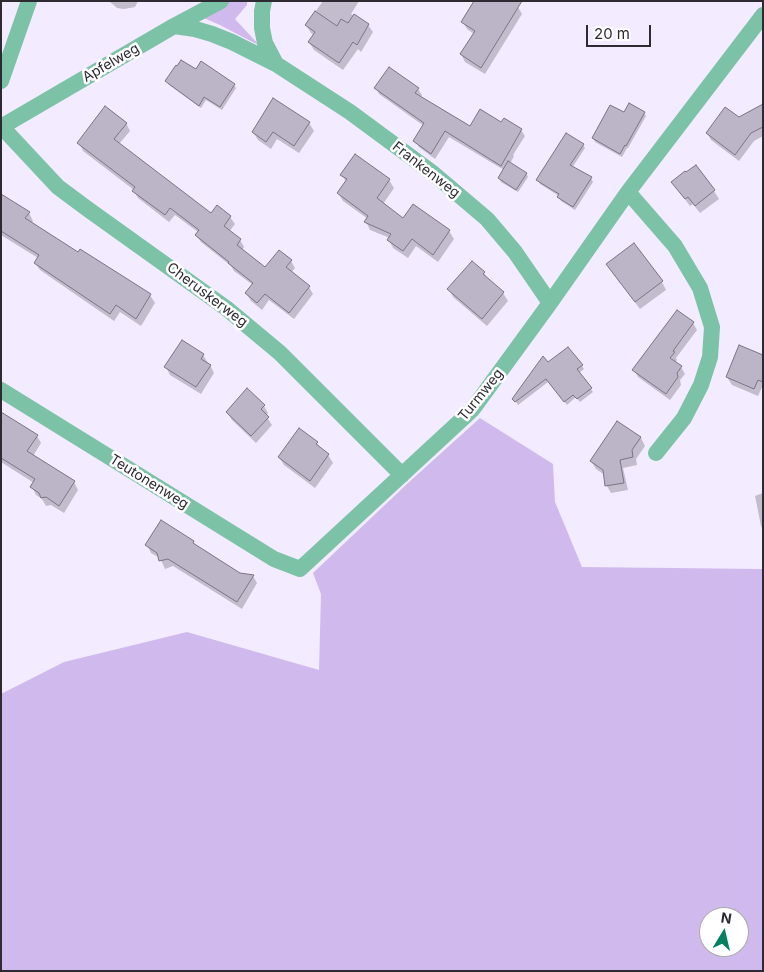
<!DOCTYPE html>
<html>
<head>
<meta charset="utf-8">
<style>
  body { margin:0 }
  #map { position:relative; width:764px; height:972px; overflow:hidden; background:#f3ebff; font-family:Inter,sans-serif }
  canvas { display:block }
  .frame { position:absolute; inset:0; border:2px solid #2d2a31; pointer-events:none }
  .north { position:absolute; left:699px; top:907px; width:50px; height:50px; box-sizing:border-box; background:#fff; border:1px solid #abaaad; border-radius:50%; rotate:9deg; font-size:14px; font-weight:700; line-height:20px; text-align:center; color:#2d2a31 }
  .north::after { content:''; display:block; margin:auto; width:18px; height:22px; background:#058060; clip-path:polygon(50% 0,100% 100%,50% 72%,0 100%) }
  .scale { position:absolute; left:586px; top:25px; width:65px; height:22px; box-sizing:border-box; border:2px solid #2d2a31; border-top:0; padding-left:6px; font-size:15px; line-height:18px; white-space:nowrap; color:#2d2a31; -webkit-text-stroke:4px #fff; paint-order:stroke }
</style>
</head>
<body>
<div id="map">
<canvas width="764" height="972"></canvas>
<div class="frame"></div>
<div class="north">N</div>
<div class="scale">20 m</div>
</div>
<script>
const ctx = document.querySelector('canvas').getContext('2d');
ctx.lineJoin = 'round';
function fillPath(path, color) { ctx.fillStyle = color; ctx.fill(path, 'evenodd'); }
const toPath = rows => new Path2D(rows.map(r => 'M' + r).join(''));
function trace(path, color, width, dash) { ctx.strokeStyle = color; ctx.lineWidth = width; ctx.lineCap = dash ? 'butt' : 'round'; ctx.setLineDash(dash || []); ctx.stroke(path); }
function drawText(font, color, halo, rows, align = 'center') {
  ctx.font = font + ' Inter,sans-serif'; ctx.lineWidth = 5; ctx.setLineDash([]); ctx.textBaseline = 'middle'; ctx.strokeStyle = halo; ctx.fillStyle = color; for (const [text, x, y, turn = 0] of rows) {
    ctx.save(); ctx.translate(x, y); ctx.rotate((+turn || 0) * Math.PI / 180); ctx.textAlign = isNaN(turn) ? turn : align; if (halo) ctx.strokeText(text, 0, 0); ctx.fillText(text, 0, 0); ctx.restore();
  }
}
fillPath(toPath([
  [214,1,247,1,247,5,235,19,260,46,220,25,192,13],
  [480,418,553,464,555,502,582,567,763,569,763,971,1,971,1,694,64,662,187,632,319,670,321,594,313,573,408,483],
  [709,917,739,917,739,947,709,947]
]), '#d0baed');
fillPath(toPath([
  [109,1,138,1,135,7,124,9,117,8],
  [323,1,359,1,351,14,368,25,373,32,361,52,358,49,343,70,314,50,309,42,314,35,311,33,306,25],
  [474,1,509,1,518,7,522,14,485,74,465,62,461,54,474,34,467,29,463,22,475,2],
  [197,71,234,85,236,88,222,110,206,100,201,108,169,85,167,82],
  [376,88,418,89,422,95,420,98,470,128,501,124,521,130,525,136,513,155,514,156,510,164,526,173,528,177,518,192,501,182,499,178,504,170,449,137,435,159,419,147,415,141,424,126,379,94],
  [644,113,646,116,628,148,627,148,622,157,595,142,593,138,624,114],
  [763,113,763,136,754,141,739,161,711,140,707,133,739,119],
  [126,123,130,131,119,144,211,215,218,207,230,217,235,224,229,232,240,240,244,247,242,250,265,269,291,261,295,268,291,273,309,287,313,294,294,319,269,300,262,310,251,301,246,293,253,285,234,271,231,266,201,242,196,235,198,232,175,215,169,222,138,198,134,191,134,190,83,151,79,143],
  [309,123,314,131,299,153,277,139,271,149,258,140,253,132],
  [583,145,585,148,572,168,591,178,593,182,575,210,561,201,559,197,559,196,540,184,538,180],
  [355,156,389,180,394,188,383,204,403,220,414,206,449,231,454,239,438,262,416,246,408,258,393,248,389,240,390,238,370,230,366,222,368,219,343,201,338,193,346,182,342,175],
  [696,167,714,191,719,199,700,213,693,204,690,206,678,190],
  [1,195,29,213,33,221,31,224,79,253,80,251,150,295,155,303,141,326,120,312,114,321,40,270,35,263,38,258,1,235],
  [634,245,662,282,666,290,640,309,612,272],
  [484,273,489,280,503,293,508,301,487,326,453,297,449,289],
  [693,323,697,330,676,358,677,360,675,363,681,367,685,374,680,380,681,385,670,400,638,377,634,370],
  [203,355,208,363,207,364,210,365,214,373,201,394,170,375,166,367],
  [763,356,763,385,758,396,732,385,727,377],
  [548,364,582,366,584,369,579,373,593,392,580,402,576,397,567,405,548,382,518,405,514,399],
  [264,406,268,413,266,416,272,425,256,443,232,420,227,412],
  [1,414,37,436,41,443,33,456,74,482,78,490,64,513,51,505,46,506,42,499,36,495,32,487,34,483,1,462],
  [618,422,641,438,645,446,636,459,637,465,623,468,628,490,611,493,607,486,605,475,596,469,591,461],
  [317,443,321,450,328,455,333,463,315,488,284,465,279,457],
  [763,493,763,529,761,526,755,496],
  [193,542,197,547,240,574,253,576,257,583,242,609,173,566,165,569,160,558,151,553,147,545]
]), '#0003');
const building = toPath([
  [474,1,522,1,481,68,460,54,475,31,461,22,474,1],
  [315,11,337,26,341,19,348,23,354,14,369,24,357,45,353,42,339,63,308,42,315,32,305,25,315,11],
  [181,60,196,69,201,61,235,84,220,107,204,97,199,106,165,81,176,65,177,66,181,60],
  [389,67,419,88,415,93,470,126,480,109,501,122,504,118,522,129,501,166,445,131,431,154,413,141,424,123,374,88,389,67],
  [273,98,310,122,294,146,273,132,266,142,252,132,273,98],
  [629,103,645,112,626,146,625,145,620,154,592,138,610,105,624,112,629,103],
  [763,104,763,127,751,133,735,155,706,133,725,107,739,117,763,104],
  [105,106,127,123,114,139,211,213,217,205,231,216,224,226,241,239,237,245,265,267,279,250,292,260,286,267,310,286,289,313,265,294,257,303,245,293,253,283,228,263,229,262,195,235,199,230,170,208,165,215,132,191,135,187,77,143,105,106],
  [566,133,584,144,570,165,592,177,573,207,557,197,559,194,536,180,566,133],
  [355,154,390,179,377,198,403,218,413,204,450,230,433,255,412,239,403,251,387,240,391,234,364,222,368,216,337,193,347,179,340,175,355,154],
  [508,161,527,173,516,190,498,178,508,161],
  [696,165,715,190,695,206,688,197,685,199,671,182,685,171,686,172,696,165],
  [1,194,30,212,25,218,78,252,80,249,151,294,136,319,116,305,110,314,34,263,39,255,1,231,1,194],
  [634,243,663,281,635,302,606,264,634,243],
  [472,261,485,272,483,274,504,292,482,319,447,289,472,261],
  [677,310,694,322,673,351,675,352,670,358,682,366,677,373,678,377,666,394,632,370,677,310],
  [182,340,204,354,201,359,211,365,196,387,164,367,182,340],
  [739,345,763,355,763,382,758,380,754,389,726,377,739,345],
  [568,347,583,365,577,369,592,388,577,399,573,395,564,402,546,379,515,402,512,399,543,356,548,362,568,347],
  [247,388,265,405,261,409,269,417,251,436,226,412,247,388],
  [1,412,38,435,27,451,75,481,59,506,46,497,41,498,39,493,30,487,35,479,1,458,1,412],
  [617,421,641,437,632,450,633,457,620,460,624,483,605,486,603,470,590,461,617,421],
  [299,428,318,442,316,444,329,454,310,481,278,457,299,428],
  [161,520,194,541,193,543,240,573,254,575,237,602,168,559,159,561,157,553,145,545,161,520]
]);
fillPath(building, '#bcb4c7');
trace(building, '#7b7485', 1);
trace(toPath([
  [264,1,262,11,262,28,265,43,276,64,350,112,434,174,487,219,515,252,550,303],
  [174,26,195,29,212,34,232,42,276,64],
  [1,81,29,1],
  [1,126,58,187,89,210,226,308,280,353,402,475],
  [1,127,174,26,221,1],
  [628,192,675,246,700,288,712,327,710,357,701,385,684,418,656,453],
  [1,390,274,559,300,569,472,410,550,303,628,192,763,15]
]), '#7bc2a6', 16);
drawText('14px', '#2d2a31', '#fff', [
  ["Apfelweg",111,63,-30],
  ["Frankenweg",426,170,38],
  ["Cheruskerweg",207,295,37],
  ["Turmweg",481,395,-51],
  ["Teutonenweg",149,482,32]
]);
</script>
</body>
</html>
